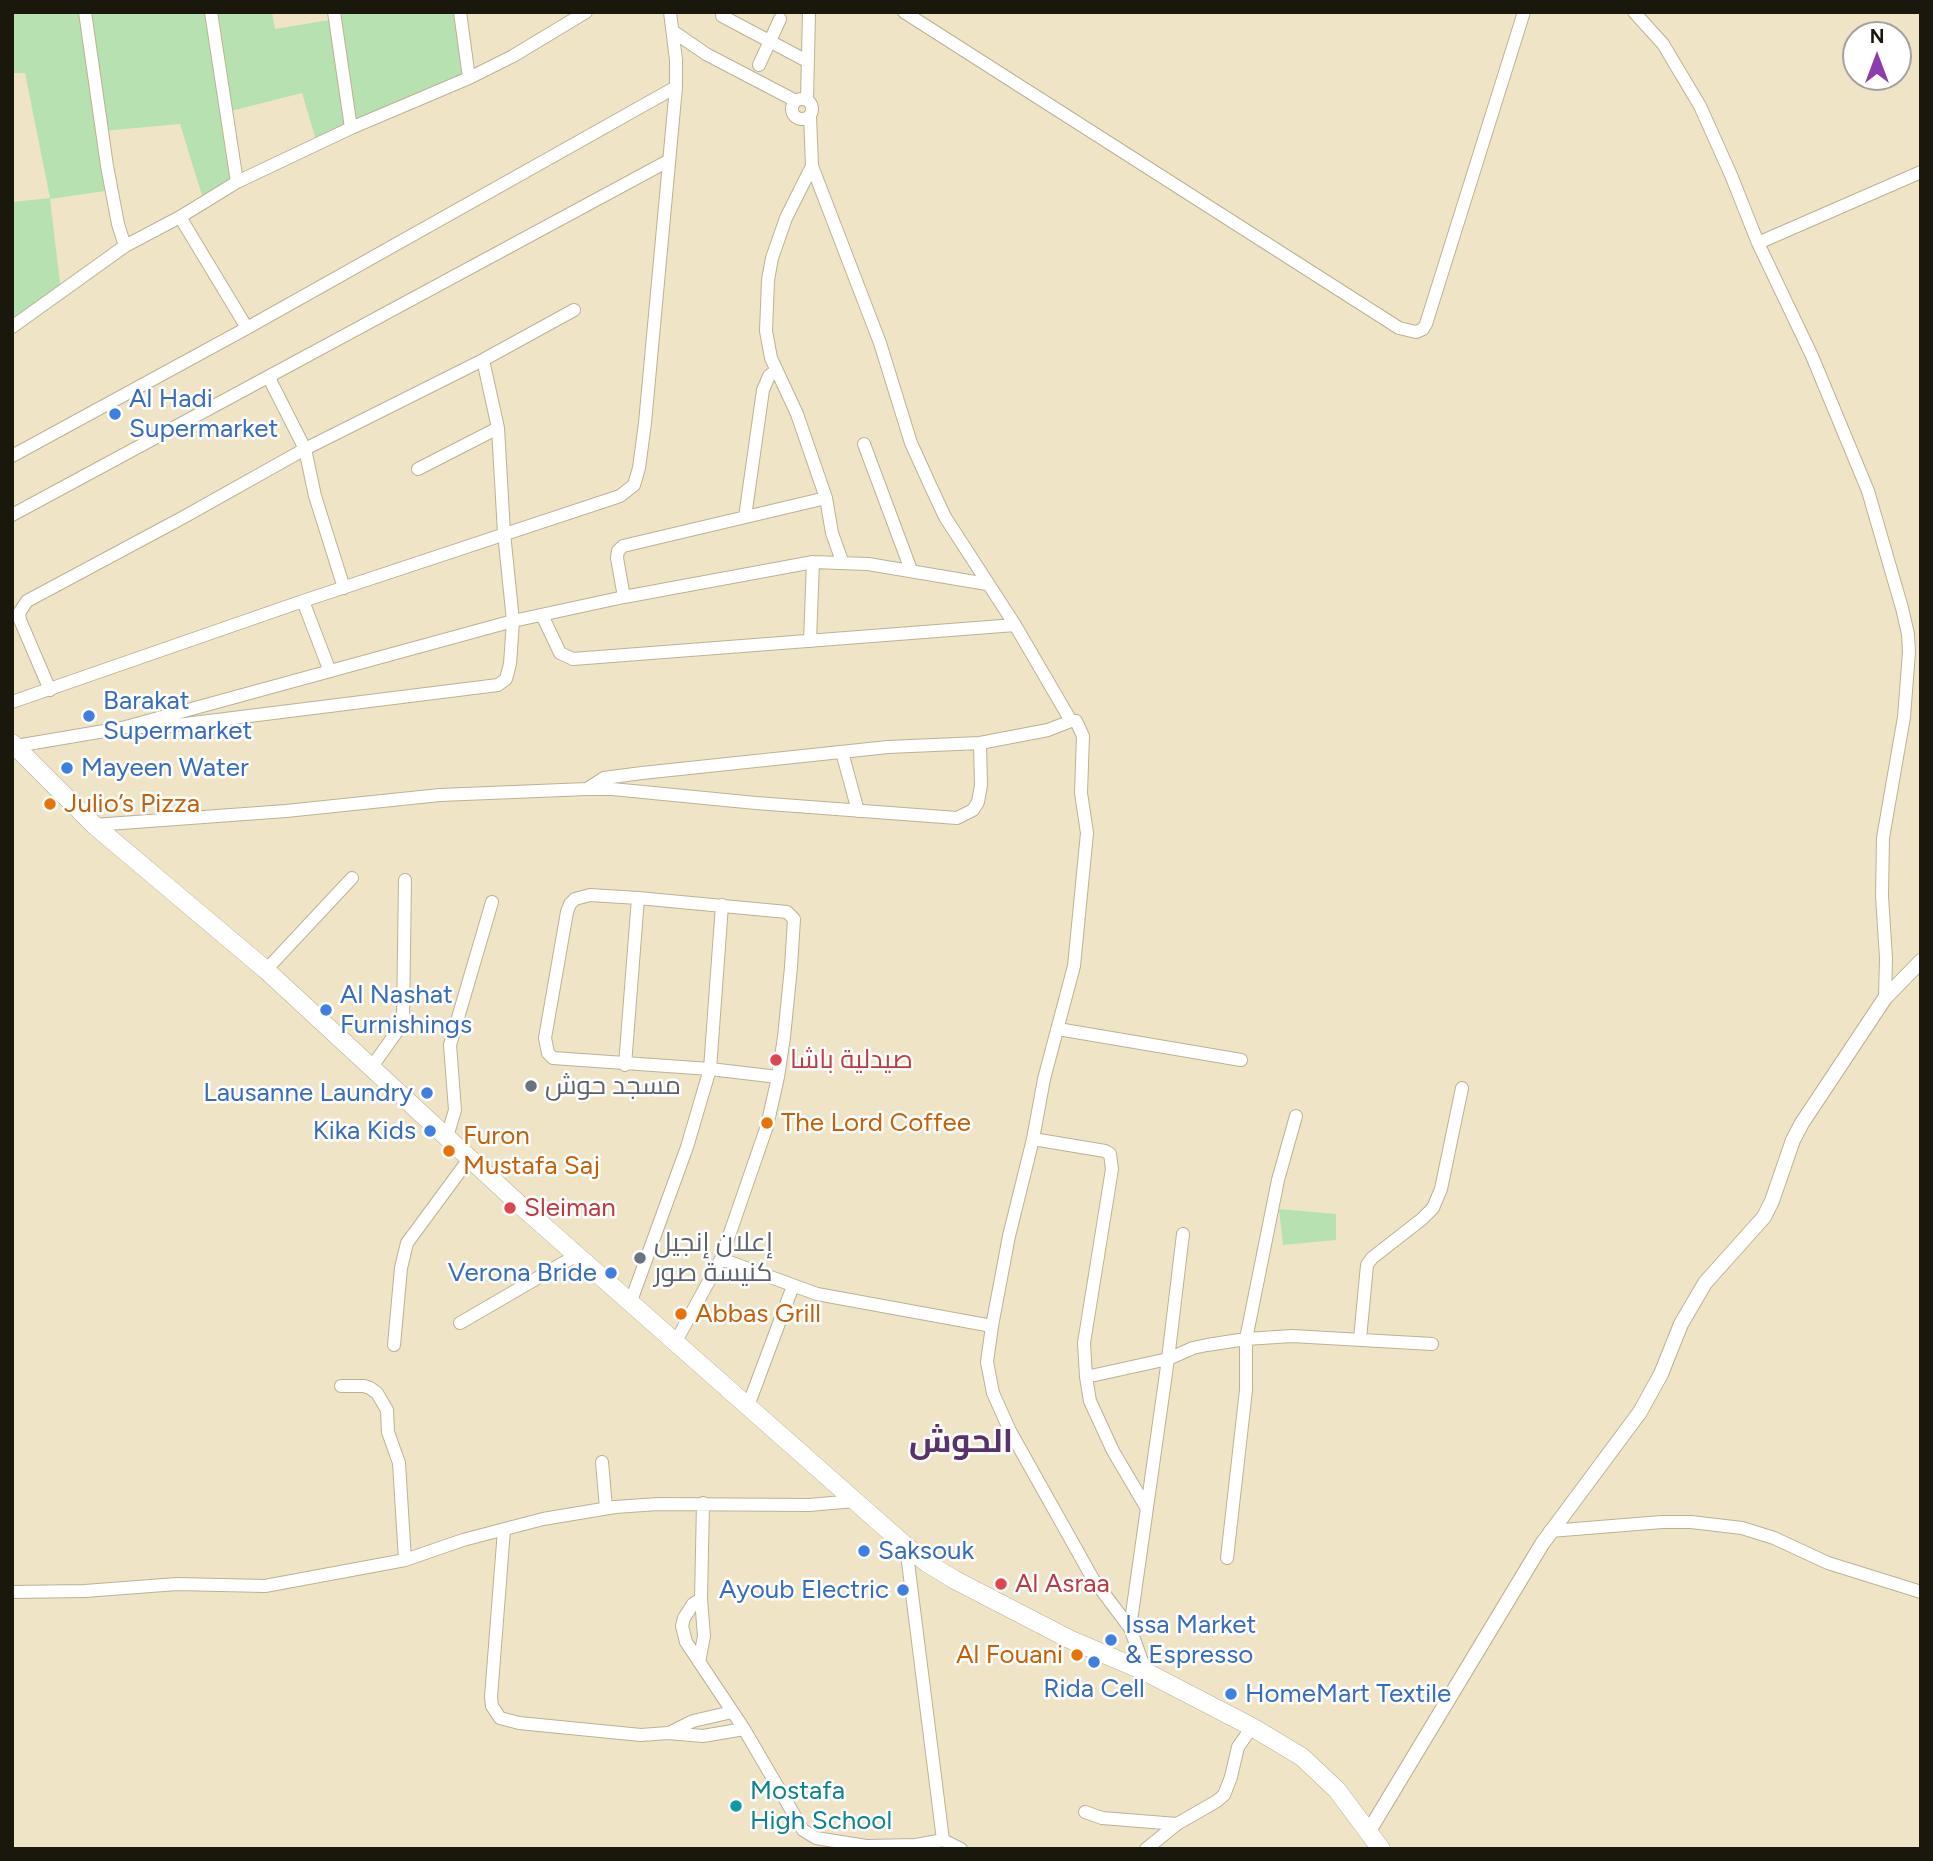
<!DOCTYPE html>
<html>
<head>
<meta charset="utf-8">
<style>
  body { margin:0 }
  #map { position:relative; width:1933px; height:1861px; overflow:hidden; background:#efe5c6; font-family:Figtree,sans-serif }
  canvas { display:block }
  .frame { position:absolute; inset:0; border:14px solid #1a170c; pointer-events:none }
  .north { position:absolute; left:1842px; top:21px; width:70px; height:70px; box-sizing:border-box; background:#fff; border:2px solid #a3a29e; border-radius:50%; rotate:0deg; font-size:19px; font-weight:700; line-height:28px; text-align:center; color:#1a170c }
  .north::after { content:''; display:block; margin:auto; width:24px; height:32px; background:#8d3cab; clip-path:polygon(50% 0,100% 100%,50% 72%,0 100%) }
</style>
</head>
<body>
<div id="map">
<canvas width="1933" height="1861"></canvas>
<div class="frame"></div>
<div class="north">N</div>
</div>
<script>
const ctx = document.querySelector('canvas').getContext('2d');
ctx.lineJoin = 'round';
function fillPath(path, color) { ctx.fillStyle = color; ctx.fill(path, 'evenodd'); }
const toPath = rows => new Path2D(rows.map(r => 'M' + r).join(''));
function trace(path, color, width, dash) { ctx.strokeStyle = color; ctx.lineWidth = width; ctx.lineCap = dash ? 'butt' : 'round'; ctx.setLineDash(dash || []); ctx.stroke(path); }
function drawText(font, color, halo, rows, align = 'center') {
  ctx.font = font + ' Figtree,Cairo,sans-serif'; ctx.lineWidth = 5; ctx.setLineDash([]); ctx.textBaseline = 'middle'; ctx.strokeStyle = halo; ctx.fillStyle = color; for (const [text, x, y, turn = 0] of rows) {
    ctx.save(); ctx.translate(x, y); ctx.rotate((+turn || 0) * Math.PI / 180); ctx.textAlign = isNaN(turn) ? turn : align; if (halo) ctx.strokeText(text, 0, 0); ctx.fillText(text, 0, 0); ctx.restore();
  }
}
fillPath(toPath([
  [12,12,272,12,275,29,335,19,334,12,455,12,469,78,317,144,302,93,227,112,237,182,204,202,180,124,103,131,112,190,50,199,61,291,12,327,12,202,50,198,25,73,12,73],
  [1279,1209,1336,1214,1336,1240,1283,1245]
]), '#b8e1b2');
const minor = toPath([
  [85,12,107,166,118,224,125,246],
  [211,12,237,182],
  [334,12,351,128],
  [460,12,469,78],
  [904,12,1399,328,1416,332,1423,329,1426,324,1524,12],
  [1634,12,1663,44,1700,106,1731,175,1758,243],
  [722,16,807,61],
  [674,32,706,54,796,101],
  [759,65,780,19],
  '792 109a10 10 0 1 1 20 0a10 10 0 1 1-20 0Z',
  [807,100,809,12],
  [810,116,812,166,880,343,911,443,931,487,945,517,1015,625,1071,721,1076,721,1083,736,1081,793,1087,833,1074,966,1044,1079,1033,1139,1009,1236,992,1326,987,1362,993,1393,1010,1431,1093,1579,1130,1628,1146,1672],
  [812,166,786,218,772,258,768,280,766,331,771,358,797,414,826,498,832,533,842,561],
  [180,217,247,328],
  [12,327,125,246,180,217,237,182,351,128,469,78,513,56,586,12],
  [269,378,305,449,315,496,344,588],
  [864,444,911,570],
  [12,456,247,328,676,87],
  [418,469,498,428],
  [12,515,668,161],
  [745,517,763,390,769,376,776,371],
  [624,597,617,558,618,551,623,546,826,498],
  [303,601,329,669],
  [542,615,560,653,573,659,1015,625],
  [810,641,813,562],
  [50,690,20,620,19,613,27,601,182,518,305,449,483,360,574,310],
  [12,702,303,601,620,496,634,485,639,468,645,423,676,87,676,60,670,12],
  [140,727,169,726,498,685,506,679,510,664,513,621,504,533,498,428,483,360],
  [16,746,122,728,513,621,624,597,813,562,868,564,987,584],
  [842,752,858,811],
  [588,789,612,789,756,803,957,818,973,810,978,802,981,785,980,743],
  [94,825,286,811,440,795,587,789,604,778,642,773,888,747,980,743,1048,730,1071,721],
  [266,970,352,878],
  [1885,998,1886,958,1882,896,1883,838,1904,717,1909,652,1908,634,1902,608,1868,491,1812,356,1758,243,1921,172],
  [1058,1029,1241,1060],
  [625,1065,638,898],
  [371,1068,398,1030,403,1019,405,880],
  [447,1137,455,1110,450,1045,492,902],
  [1033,1139,1105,1151,1110,1154,1112,1169,1084,1343,1086,1377,1090,1401,1113,1451,1146,1507],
  [721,1259,817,1294,992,1326],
  [631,1301,687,1147,710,1069,722,905],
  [460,1323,577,1255],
  [1360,1339,1367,1265,1372,1258,1422,1219,1433,1208,1441,1189,1462,1088],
  [675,1343,721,1259,767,1126,778,1077,784,1037,791,967,794,919,787,912,638,898,590,895,575,899,570,904,567,912,545,1038,548,1053,553,1058,710,1069,778,1077],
  [394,1345,401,1268,407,1243,469,1159],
  [1086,1377,1168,1359,1183,1234],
  [341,1386,364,1386,370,1388,377,1393,387,1410,388,1432,399,1463,405,1560],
  [748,1406,793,1286],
  [602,1462,606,1508],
  [504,1530,491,1697,492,1706,500,1718,519,1723,641,1735,668,1733,703,1736,744,1729],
  [1550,1531,1662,1522,1691,1522,1742,1528,1774,1538,1828,1563,1921,1592],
  [1227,1558,1246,1390,1246,1339,1278,1180,1296,1116],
  [12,1592,85,1591,177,1584,265,1586,405,1560,463,1540,543,1519,615,1507,658,1504,809,1505,855,1501],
  [701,1599,693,1604,684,1618,682,1626,686,1642,744,1729,803,1830,816,1838,866,1846,916,1845,943,1840,906,1546],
  [1130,1628,1168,1359,1193,1348,1207,1345,1246,1339,1292,1336,1432,1344],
  [699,1662,704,1636,701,1599,703,1503],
  [669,1733,693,1721,732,1712],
  [1085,1812,1102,1818,1177,1824],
  [943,1840,961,1849],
  [1146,1849,1177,1824,1217,1801,1224,1795,1231,1777,1238,1747,1252,1727]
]);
const tertiary = toPath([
  [1369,1831,1542,1544,1640,1412,1661,1374,1681,1324,1705,1283,1764,1217,1772,1201,1793,1140,1802,1123,1885,998,1921,961]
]);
const primary = toPath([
  [12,743,94,825,266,970,520,1205,906,1546,927,1563,955,1580,1069,1639,1146,1672,1252,1727,1302,1757,1337,1790,1381,1849]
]);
trace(minor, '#bbb295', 14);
trace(tertiary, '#bbb295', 16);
trace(primary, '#bbb295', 19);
trace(minor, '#fff', 12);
trace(tertiary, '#fff', 14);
trace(primary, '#fff', 18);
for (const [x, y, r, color] of [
  [115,414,7,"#3f7fe0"],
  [89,716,7,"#3f7fe0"],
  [67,768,7,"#3f7fe0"],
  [50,804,7,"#e8710a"],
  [326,1010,7,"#3f7fe0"],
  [776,1060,7,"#e0444e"],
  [531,1086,7,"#6b7280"],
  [427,1093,7,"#3f7fe0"],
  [767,1123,7,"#e8710a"],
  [430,1131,7,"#3f7fe0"],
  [449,1151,7,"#e8710a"],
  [510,1208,7,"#e0444e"],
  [640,1258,7,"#6b7280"],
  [611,1273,7,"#3f7fe0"],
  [681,1314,7,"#e8710a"],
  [864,1551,7,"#3f7fe0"],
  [1001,1584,7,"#e0444e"],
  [903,1590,7,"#3f7fe0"],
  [1111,1640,7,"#3f7fe0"],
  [1077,1655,7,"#e8710a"],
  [1094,1662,7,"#3f7fe0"],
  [1231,1694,7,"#3f7fe0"],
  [736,1806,7,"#0f9aa8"]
]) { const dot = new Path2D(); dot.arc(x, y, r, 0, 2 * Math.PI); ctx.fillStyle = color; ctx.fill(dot); trace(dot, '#fff', 2.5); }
drawText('26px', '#366cbe', '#fff', [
  ["Al Hadi",129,399],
  ["Supermarket",129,429],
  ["Barakat",103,701],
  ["Supermarket",103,731],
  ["Mayeen Water",81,768],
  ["Al Nashat",340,995],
  ["Furnishings",340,1025],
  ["Lausanne Laundry",413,1093,"right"],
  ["Kika Kids",416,1131,"right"],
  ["Verona Bride",597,1273,"right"],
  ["Saksouk",878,1551],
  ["Ayoub Electric",889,1590,"right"],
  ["Issa Market",1125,1625],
  ["& Espresso",1125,1655],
  ["Rida Cell",1094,1689,"center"],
  ["HomeMart Textile",1245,1694]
], 'left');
drawText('26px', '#c56008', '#fff', [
  ["Julio’s Pizza",64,804],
  ["The Lord Coffee",781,1123],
  ["Furon",463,1136],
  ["Mustafa Saj",463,1166],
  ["Abbas Grill",695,1314],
  ["Al Fouani",1063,1655,"right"]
], 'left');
drawText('26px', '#be3a42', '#fff', [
  ["صيدلية باشا",790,1060],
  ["Sleiman",524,1208],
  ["Al Asraa",1015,1584]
], 'left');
drawText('26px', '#5b616d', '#fff', [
  ["مسجد حوش",545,1086],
  ["إعلان إنجيل",654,1243],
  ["كنيسة صور",654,1273]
], 'left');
drawText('26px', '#0d838f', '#fff', [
  ["Mostafa",750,1791],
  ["High School",750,1821]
], 'left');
drawText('bold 33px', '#593269', '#fff', [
  ["الحوش",961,1442]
]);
</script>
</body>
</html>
